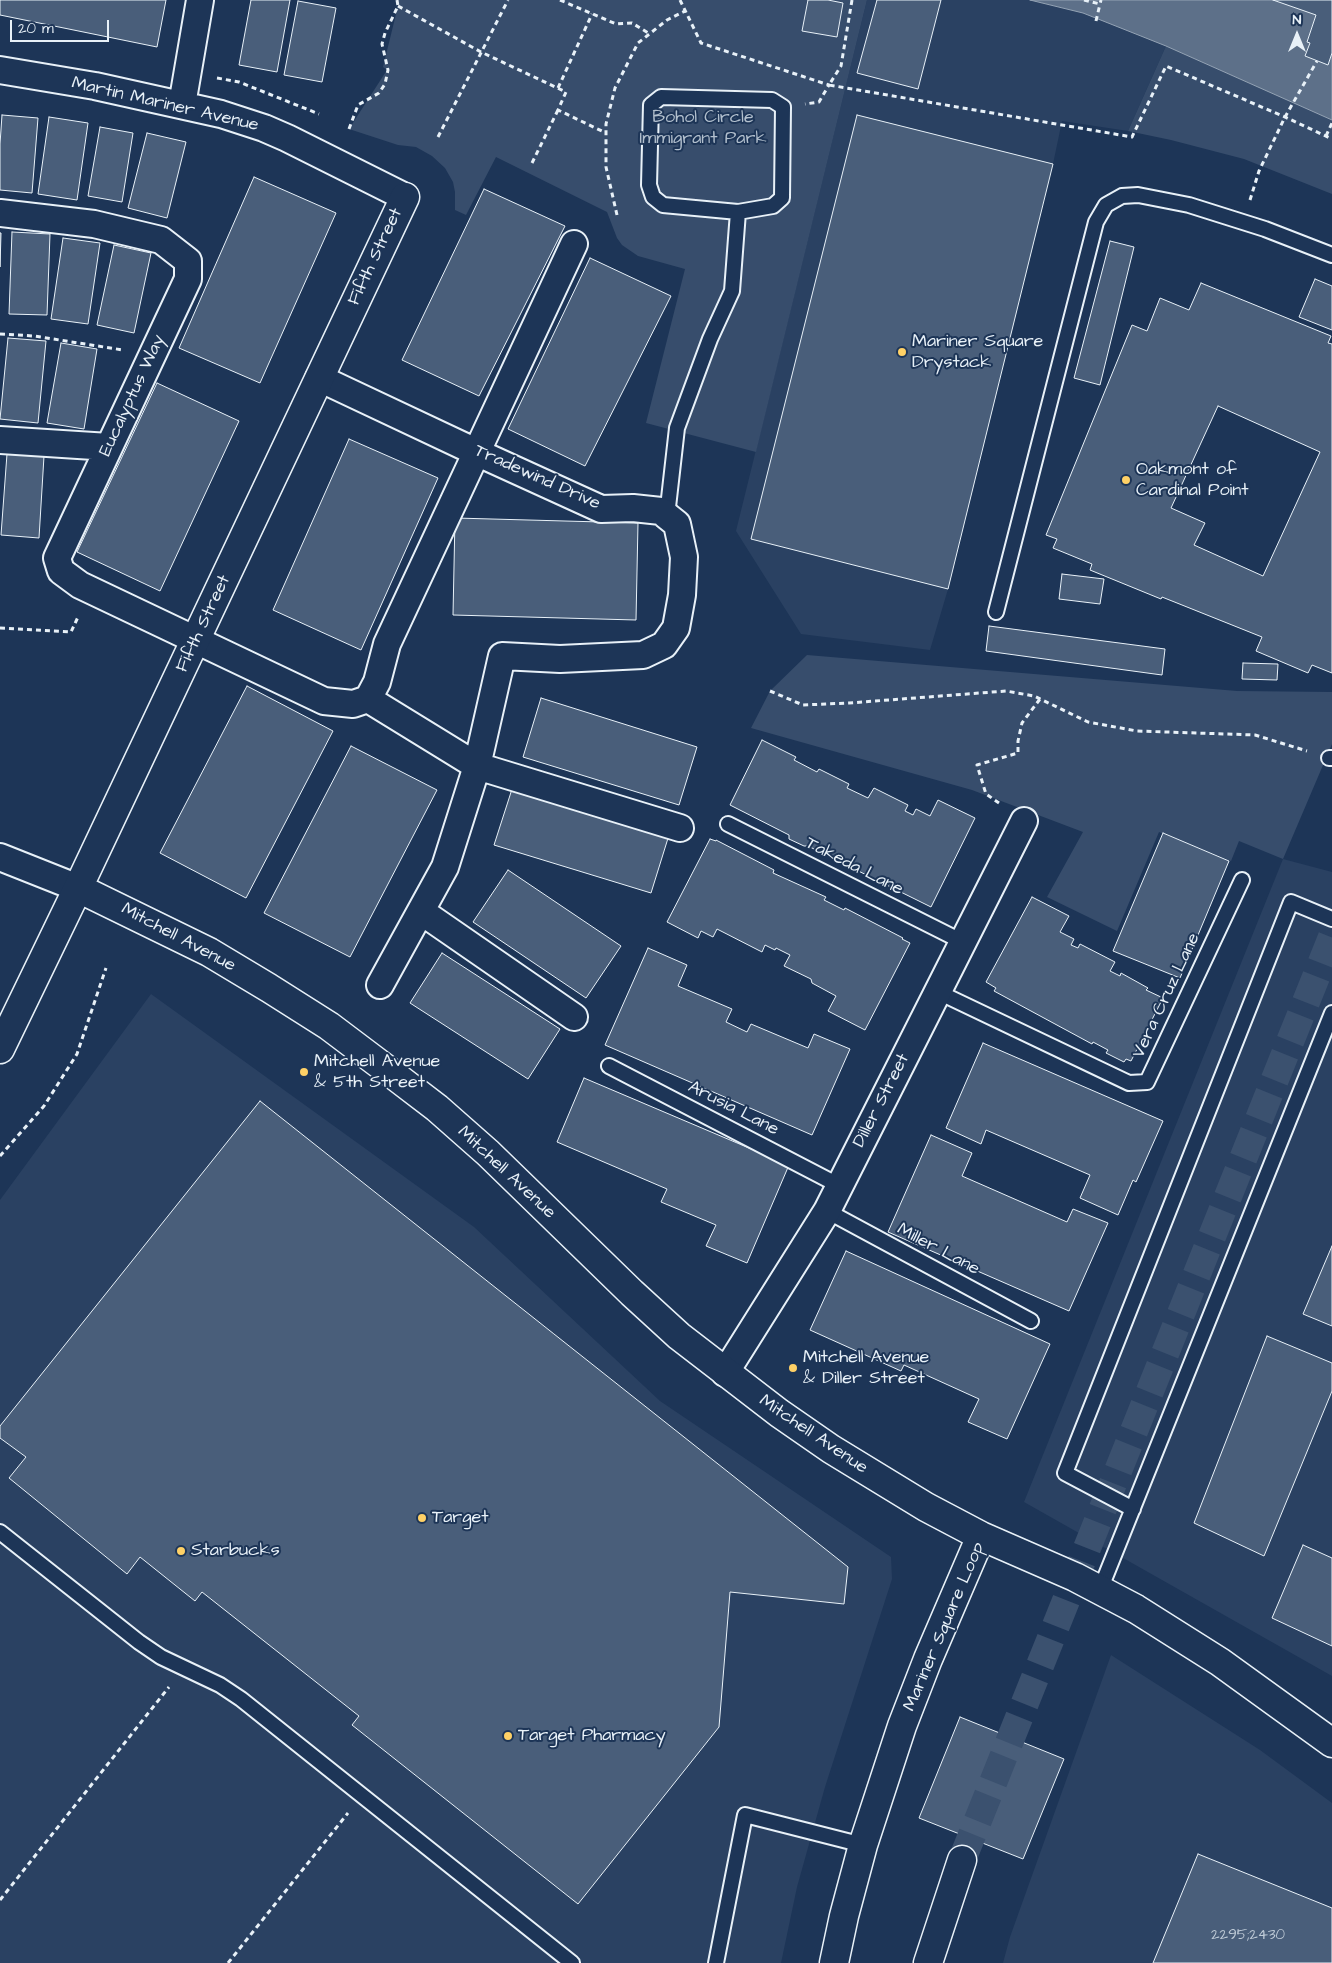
<!DOCTYPE html>
<html>
<head>
<meta charset="utf-8">
<style>
  body { margin:0 }
  #map { position:relative; width:1332px; height:1963px; overflow:hidden; background:#1d3557; font-family:"Architects Daughter",sans-serif }
  canvas { display:block }
  .north { position:absolute; left:1272px; top:10px; width:50px; height:50px; -webkit-text-stroke:4px #1d3557; paint-order:stroke; rotate:0deg; font-size:14px; font-weight:700; line-height:20px; text-align:center; color:#e8f1f8 }
  .north::after { content:''; display:block; margin:auto; width:18px; height:22px; background:#e8f1f8; clip-path:polygon(50% 0,100% 100%,50% 72%,0 100%) }
  .scale { position:absolute; left:10px; top:20px; width:99px; height:22px; box-sizing:border-box; border:2px solid #e8f1f8; border-top:0; padding-left:6px; font-size:15px; line-height:18px; white-space:nowrap; color:#e8f1f8; -webkit-text-stroke:4px #1d3557; paint-order:stroke }
</style>
</head>
<body>
<div id="map">
<canvas width="1332" height="1963"></canvas>
<div class="north">N</div>
<div class="scale">20 m</div>
</div>
<script>
const ctx = document.querySelector('canvas').getContext('2d');
ctx.lineJoin = 'round';
function fillPath(path, color) { ctx.fillStyle = color; ctx.fill(path, 'evenodd'); }
const toPath = rows => new Path2D(rows.map(r => 'M' + r).join(''));
function trace(path, color, width, dash) { ctx.strokeStyle = color; ctx.lineWidth = width; ctx.lineCap = dash ? 'butt' : 'round'; ctx.setLineDash(dash || []); ctx.stroke(path); }
function drawText(font, color, halo, rows, align = 'center') {
  ctx.font = font + ' "Architects Daughter",sans-serif'; ctx.lineWidth = 4; ctx.setLineDash([]); ctx.textBaseline = 'middle'; ctx.strokeStyle = halo; ctx.fillStyle = color; for (const [text, x, y, turn = 0] of rows) {
    ctx.save(); ctx.translate(x, y); ctx.rotate((+turn || 0) * Math.PI / 180); ctx.textAlign = isNaN(turn) ? turn : align; if (halo) ctx.strokeText(text, 0, 0); ctx.fillText(text, 0, 0); ctx.restore();
  }
}
fillPath(toPath([
  [867,0,1030,0,1083,13,1166,46,1128,131,1062,121,1053,164,948,589,930,650,801,634,736,531],
  [1283,859,1332,872,1332,1676,1024,1502],
  [151,994,474,1227,660,1401,891,1557,892,1579,825,1787,797,1887,781,1963,0,1963,0,1200],
  [1111,1655,1260,1750,1332,1803,1332,1963,1003,1963,1010,1937]
]), '#2a4162');
fillPath(toPath([
  [397,0,867,0,756,452,646,423,685,269,638,256,622,245,617,238,607,212,496,157,466,215,455,210,455,192,453,182,445,168,432,156,416,147,398,145,349,129,387,70,383,67,398,6],
  [1166,46,1332,120,1332,194,1244,159,1171,140,1128,131],
  [807,655,1237,691,1332,692,1332,744,1283,859,1239,841,1231,861,1159,832,1117,931,1047,897,1083,832,972,790,751,728,770,691]
]), '#374d6c');
const water = toPath([
  [1030,0,1332,0,1332,120,1166,46,1083,13,1030,0]
]);
fillPath(water, '#5d7089');
trace(water, '#95a4b5', 1);
const building = toPath([
  [0,0,166,0,157,47,0,15,0,0],
  [251,0,290,0,277,72,239,65,251,0],
  [808,0,828,0,843,3,837,37,802,31,808,0],
  [877,0,941,0,918,89,857,73,877,0],
  [1273,0,1332,0,1332,53,1328,65,1305,56,1310,43,1307,42,1316,15,1273,0],
  [298,1,336,8,322,82,284,75,298,1],
  [2,115,38,118,32,193,0,190,0,144,2,115],
  [857,115,1053,164,948,589,751,539,857,115],
  [49,117,88,123,77,200,38,194,49,117],
  [100,127,133,133,122,202,88,196,100,127],
  [147,133,186,142,167,218,128,208,147,133],
  [254,177,336,213,260,383,179,348,254,177],
  [484,189,565,226,479,396,402,360,484,189],
  [12,232,50,234,47,315,9,314,12,232],
  [0,233,1,233,0,267,0,233],
  [63,238,100,243,88,324,51,319,63,238],
  [1110,241,1134,247,1100,385,1074,378,1110,241],
  [114,245,151,253,134,333,97,325,114,245],
  [590,258,671,296,585,466,508,429,590,258],
  [1315,279,1332,286,1332,330,1299,317,1315,279],
  [1201,283,1331,336,1328,343,1332,344,1332,673,1312,665,1308,673,1256,651,1262,637,1162,597,1161,599,1090,570,1092,564,1053,548,1057,539,1046,535,1132,325,1147,331,1160,298,1189,310,1201,283],
  [1218,406,1320,452,1263,576,1194,545,1205,523,1171,508,1218,406],
  [8,338,46,341,38,423,0,419,8,338],
  [61,343,97,349,84,429,47,423,61,343],
  [157,383,239,421,160,591,77,552,157,383],
  [349,439,438,478,361,650,273,610,349,439],
  [7,454,44,456,39,538,1,535,7,454],
  [455,518,638,523,636,620,453,615,455,518],
  [1062,574,1104,579,1100,604,1059,599,1062,574],
  [989,626,1165,649,1162,675,986,651,989,626],
  [1243,663,1278,664,1277,680,1242,679,1243,663],
  [247,686,333,731,246,898,160,853,247,686],
  [541,698,697,747,679,805,523,757,541,698],
  [762,740,796,757,794,760,817,772,819,769,849,784,847,788,868,798,874,788,908,805,905,811,913,815,916,809,930,816,938,800,975,818,931,907,808,846,804,846,789,839,789,835,730,805,762,740],
  [351,746,437,790,350,957,264,913,351,746],
  [513,786,669,835,651,893,494,845,513,786],
  [1163,833,1229,861,1180,978,1113,951,1163,833],
  [710,839,716,841,716,840,774,870,773,873,826,897,824,900,844,910,845,908,903,938,902,939,910,943,865,1030,828,1011,836,996,812,983,811,979,784,966,790,955,776,948,775,950,765,945,762,952,717,929,713,937,701,931,698,938,667,922,710,839],
  [508,870,621,946,586,998,473,922,508,870],
  [1032,897,1069,916,1060,932,1074,939,1071,945,1078,948,1080,944,1115,962,1110,971,1120,976,1121,973,1148,988,1146,990,1163,998,1131,1061,1126,1059,1124,1062,1106,1053,1108,1050,1093,1042,1092,1044,994,991,996,988,986,982,1032,897],
  [648,948,687,965,678,986,732,1009,726,1022,747,1032,751,1024,808,1048,814,1034,850,1049,812,1135,605,1045,648,948],
  [442,953,560,1029,528,1079,410,1003,442,953],
  [983,1043,1163,1121,1136,1182,1133,1180,1118,1215,1080,1198,1090,1175,986,1130,981,1144,946,1128,983,1043],
  [584,1078,789,1165,747,1263,706,1246,716,1225,661,1202,667,1189,557,1142,584,1078],
  [260,1101,848,1567,844,1604,730,1592,719,1727,578,1904,352,1725,359,1716,202,1592,195,1601,140,1557,127,1574,9,1478,26,1457,0,1438,0,1426,260,1101],
  [931,1135,972,1153,962,1176,1067,1222,1073,1209,1108,1223,1069,1311,888,1232,931,1135],
  [1332,1246,1332,1326,1303,1314,1332,1246],
  [846,1251,1050,1344,1007,1439,968,1422,979,1399,904,1365,901,1371,810,1330,846,1251],
  [1267,1336,1332,1363,1332,1391,1264,1556,1194,1523,1267,1336],
  [1303,1545,1332,1558,1332,1646,1272,1618,1303,1545],
  [960,1717,1064,1759,1023,1859,919,1818,960,1717],
  [1198,1854,1332,1908,1332,1963,1153,1963,1198,1854]
]);
fillPath(building, '#495e7a');
trace(building, '#e8f1f8', 1);
trace(toPath([
  [962,1860,1332,937]
]), '#3b516f', 28, [28, 14]);
const service = toPath([
  [667,516,677,428,710,339,732,291,738,212,773,206,782,198,783,107,772,100,661,97,651,105,649,185,653,197,663,205,738,212],
  [996,612,1096,222,1106,205,1122,196,1138,195,1189,205,1265,229,1332,255],
  [1329,758,1332,758],
  [728,824,963,942],
  [938,992,1129,1083,1147,1082,1242,880],
  [609,1066,840,1186],
  [827,1211,1031,1321],
  [1133,1509,1065,1473,1291,902,1332,919],
  [0,1532,139,1642,161,1657,220,1685,241,1699,572,1963],
  [1100,1590,1332,1013],
  [716,1963,745,1815,863,1845]
]);
const minor = toPath([
  [0,70,95,86,221,114,264,128,287,138,405,197],
  [182,105,200,0],
  [0,213,94,224,161,240,188,261,188,279,57,558,61,571,80,585,324,701,353,704,368,699,477,766,502,656,560,659,643,655,664,645,676,628,682,595,684,557,677,524,667,516,661,511,633,508,601,509,476,452,319,378],
  [0,440,109,447],
  [368,699,377,682,387,644,574,244],
  [0,857,78,888],
  [422,912,574,1017],
  [380,985,445,867,477,766,680,828],
  [725,1373,827,1211,1024,821]
]);
const tertiary = toPath([
  [78,888,209,952,269,988,329,1026,386,1069,437,1108,488,1153,632,1293,679,1336,779,1413,831,1449,926,1507,981,1536,1075,1577,1136,1609,1220,1662,1332,1743],
  [0,1049,78,888,405,197],
  [834,1963,844,1916,863,1845,902,1726,928,1659,981,1536]
]);
const primary = toPath([
  [928,1963,962,1860]
]);
trace(service, '#e8f1f8', 18);
trace(minor, '#e8f1f8', 30);
trace(tertiary, '#e8f1f8', 31);
trace(primary, '#e8f1f8', 31);
trace(toPath([
  [560,0,616,24,632,23,650,34],
  [680,0,701,43,829,85,819,102,805,104],
  [852,0,841,66,829,85,1132,137,1166,66,1285,117,1332,139],
  [1084,0,1100,4,1101,0],
  [398,6,481,52,566,92,558,110,606,133],
  [1096,21,1100,4],
  [217,78,239,82,319,114],
  [558,88,592,14],
  [349,129,358,105,379,93,385,84,388,70,382,44,385,33,398,6,397,0],
  [1326,136,1332,123],
  [438,137,508,0],
  [532,163,558,110],
  [1250,200,1259,171,1285,117,1317,61],
  [617,215,606,167,606,124,615,88,638,43,667,20,685,11],
  [0,334,34,336,123,350],
  [0,628,71,632,78,617],
  [770,691,803,705,849,703,1006,691,1034,696,1088,722,1137,731,1255,735,1307,751],
  [999,803,986,794,977,765,1018,753,1018,741,1022,723,1040,699],
  [0,1156,44,1106,77,1054,106,968],
  [0,1900,169,1687],
  [228,1963,348,1813]
]), '#e8f1f8', 3, [5, 4]);
trace(service, '#1d3557', 14);
trace(minor, '#1d3557', 26);
trace(tertiary, '#1d3557', 28);
trace(primary, '#1d3557', 28);
for (const [x, y, r, color] of [
  [902,352,5,"#ffd166"],
  [1126,480,5,"#ffd166"],
  [304,1072,5,"#ffd166"],
  [793,1368,5,"#ffd166"],
  [422,1518,5,"#ffd166"],
  [181,1551,5,"#ffd166"],
  [508,1736,5,"#ffd166"]
]) { const dot = new Path2D(); dot.arc(x, y, r, 0, 2 * Math.PI); ctx.fillStyle = color; ctx.fill(dot); trace(dot, '#1d3557', 2); }
drawText('15px', '#c0ccd8', null, [
  ["2295;2430",1248,1936]
]);
drawText('18px', '#e8f1f8', '#1d3557', [
  ["Martin Mariner Avenue",165,105,13],
  ["Fifth Street",376,257,-65],
  ["Eucalyptus Way",133,396,-65],
  ["Tradewind Drive",537,478,24],
  ["Fifth Street",204,624,-65],
  ["Takeda Lane",854,867,27],
  ["Mitchell Avenue",178,938,28],
  ["Vera Cruz Lane",1167,996,-65],
  ["Diller Street",882,1101,-63],
  ["Arusia Lane",733,1109,27],
  ["Mitchell Avenue",506,1173,43],
  ["Miller Lane",938,1250,28],
  ["Mitchell Avenue",813,1435,34],
  ["Mariner Square Loop",945,1627,-67]
]);
drawText('18px', '#b3c0ce', '#1d3557', [
  ["Bohol Circle",703,118],
  ["Immigrant Park",703,139]
]);
drawText('18px', '#e8f1f8', '#1d3557', [
  ["Mariner Square",912,342],
  ["Drystack",912,363],
  ["Oakmont of",1136,470],
  ["Cardinal Point",1136,491],
  ["Mitchell Avenue",314,1062],
  ["& 5th Street",314,1083],
  ["Mitchell Avenue",803,1358],
  ["& Diller Street",803,1379],
  ["Target",432,1518],
  ["Starbucks",191,1551],
  ["Target Pharmacy",518,1736]
], 'left');
</script>
</body>
</html>
